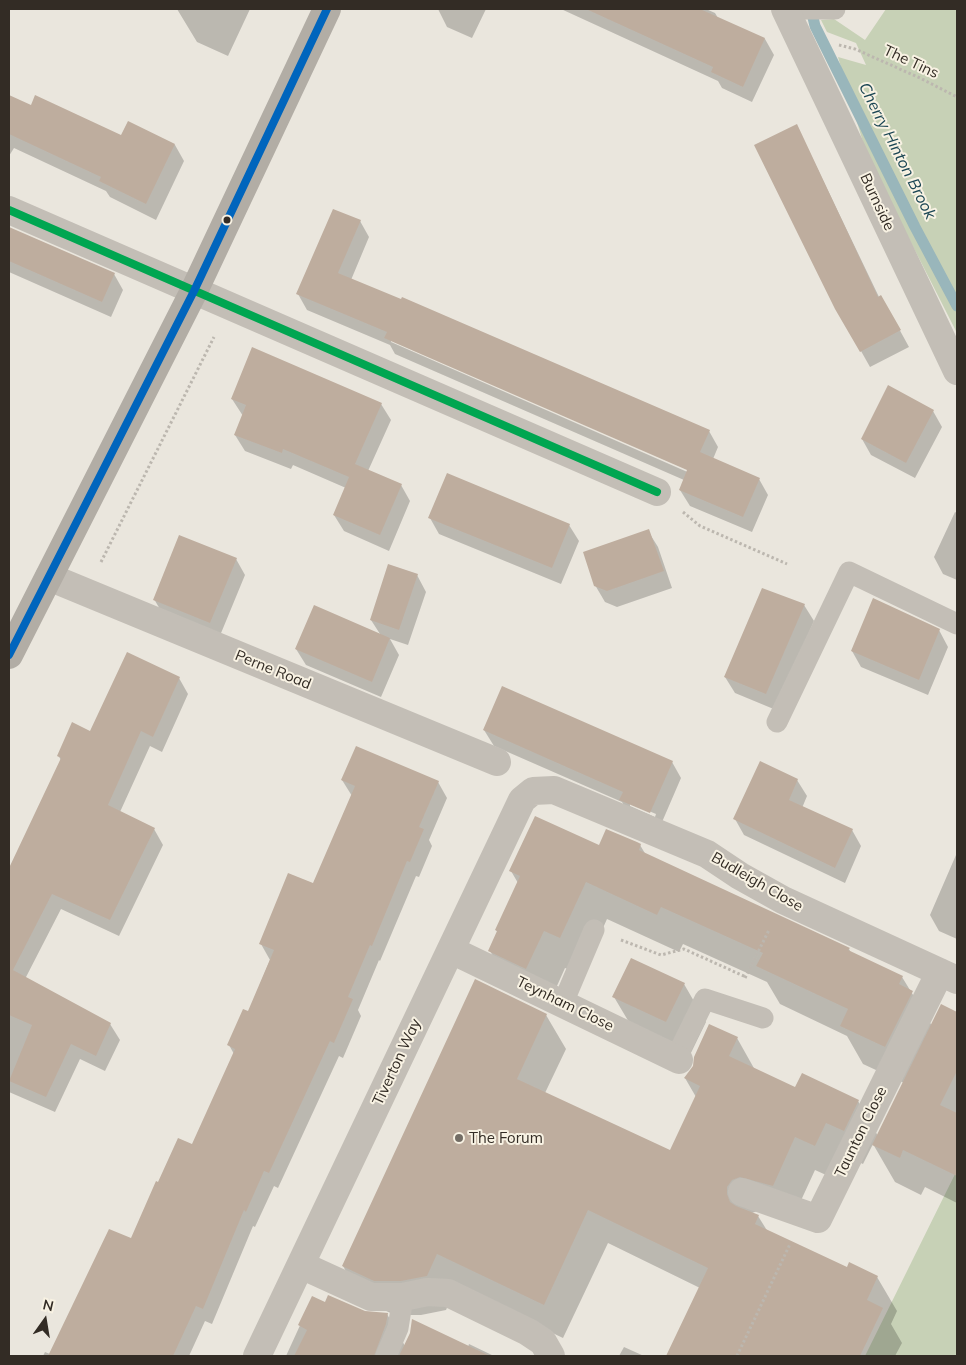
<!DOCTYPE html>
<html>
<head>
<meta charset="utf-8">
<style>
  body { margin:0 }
  #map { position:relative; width:966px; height:1365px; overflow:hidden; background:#eae6dd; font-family:Mulish,sans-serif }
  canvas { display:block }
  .frame { position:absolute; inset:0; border:10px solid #332c25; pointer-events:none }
  .north { position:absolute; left:20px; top:1295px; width:50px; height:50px; -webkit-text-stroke:4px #f8f2e3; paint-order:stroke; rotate:13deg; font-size:14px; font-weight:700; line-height:20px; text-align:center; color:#332c25 }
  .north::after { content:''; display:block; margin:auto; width:18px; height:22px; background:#332c25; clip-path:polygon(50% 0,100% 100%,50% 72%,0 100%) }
</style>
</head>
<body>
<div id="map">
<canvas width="966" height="1365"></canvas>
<div class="frame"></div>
<div class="north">N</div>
</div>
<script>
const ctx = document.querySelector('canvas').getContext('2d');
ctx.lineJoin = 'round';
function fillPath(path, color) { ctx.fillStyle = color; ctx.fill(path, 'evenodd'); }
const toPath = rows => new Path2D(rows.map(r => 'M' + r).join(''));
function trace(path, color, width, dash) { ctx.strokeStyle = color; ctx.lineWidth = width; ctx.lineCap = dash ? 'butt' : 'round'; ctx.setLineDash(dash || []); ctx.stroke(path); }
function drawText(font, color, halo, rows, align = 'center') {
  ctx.font = font + ' Mulish,sans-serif'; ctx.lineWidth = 4; ctx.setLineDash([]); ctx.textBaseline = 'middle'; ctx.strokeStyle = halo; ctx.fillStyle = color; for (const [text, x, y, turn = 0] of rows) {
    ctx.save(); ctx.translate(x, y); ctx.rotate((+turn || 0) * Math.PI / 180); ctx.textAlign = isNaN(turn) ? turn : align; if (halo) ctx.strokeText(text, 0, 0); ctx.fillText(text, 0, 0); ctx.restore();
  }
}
fillPath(toPath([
  [886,9,957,9,957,333,867,156,838,57,866,65,856,43,827,32,821,20,834,19,865,40],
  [957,1170,957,1356,865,1356]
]), '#c7d1b6');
fillPath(toPath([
  [177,9,250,9,228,56,197,42],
  [438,9,486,9,472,38,447,27],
  [561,9,706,9,715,13,718,18,765,39,774,55,752,102,722,88,718,81],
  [9,96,31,107,122,137,175,145,184,161,156,220,110,197,106,191,14,148,9,156],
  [797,126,879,297,881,296,909,347,870,367,861,351],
  [360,221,369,237,351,280,709,431,718,447,713,459,759,479,768,495,752,532,690,506,680,490,684,480,395,354,390,345,307,310,298,294],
  [391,339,693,472,692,474,391,342],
  [9,228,114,274,123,290,111,317,9,272],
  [232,399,381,404,391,420,368,471,401,485,410,501,389,551,344,531,334,515,346,488,293,465,291,469,245,451,235,435,243,416],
  [933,411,942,427,915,478,871,455,862,439],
  [955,512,957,513,957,580,943,574,934,557],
  [430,518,569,525,579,541,561,584,439,534],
  [648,531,658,547,672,588,617,607,605,602,595,585],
  [236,559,245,575,219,638,164,616,154,599],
  [417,575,426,592,408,645,390,639,399,655,381,697,306,665,296,649,380,634,371,620],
  [804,605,814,621,776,710,735,693,725,677],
  [939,630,948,647,928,695,861,667,852,651],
  [179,678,188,694,162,752,150,746,120,812,154,829,163,845,119,936,61,909,25,979,110,1024,120,1040,105,1071,80,1059,55,1112,9,1092,9,879,25,849,61,761,59,756,91,732],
  [484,730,672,762,681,778,659,829,630,816,622,802,494,746],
  [630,803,656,814,655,817,630,806],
  [342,780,438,782,447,798,429,840,432,846,419,877,416,876,380,961,379,960,358,1010,361,1016,343,1058,339,1056,278,1188,274,1186,255,1227,253,1226,212,1324,205,1321,189,1356,43,1356,45,1352,50,1354,132,1240,159,1184,192,1146,234,1054,229,1045,248,1013,270,960,261,944,314,885,352,796],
  [797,780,807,796,802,808,852,830,861,846,845,883,744,835,735,819],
  [640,845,646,855,849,949,851,953,902,977,932,1026,942,1006,957,1014,957,1203,925,1187,921,1195,895,1182,873,1144,863,1164,846,1156,835,1179,815,1170,792,1220,760,1210,752,1213,758,1216,768,1232,848,1269,850,1264,877,1277,897,1311,891,1324,902,1343,895,1356,667,1356,700,1288,608,1243,563,1338,456,1287,446,1310,421,1315,395,1315,362,1300,343,1266,546,1015,566,1049,545,1093,670,1152,696,1097,685,1078,737,1038,755,1070,795,1089,858,1101,878,1136,904,1083,863,1064,847,1036,780,1004,767,982,683,944,679,952,607,919,582,975,565,968,548,1006,512,988,490,951,498,933,496,930,518,883,511,871,600,847],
  [956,855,957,856,957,939,939,931,930,915],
  [684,984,706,1022,688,1059,636,1034,614,997],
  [313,1297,326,1304,365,1313,387,1314,405,1346,468,1347,469,1344,494,1356,286,1356],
  [624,1347,644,1356,619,1356]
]), '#0003');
trace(toPath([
  [811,9,815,26,915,227,957,306]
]), '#99b6bb', 11);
fillPath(toPath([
  [586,9,700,9,765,38,743,87,711,72,713,67],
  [9,95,31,105,35,95,121,135,128,121,175,144,146,204,99,181,101,177,9,134],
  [797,124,878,297,881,295,901,330,860,352,835,309,754,145],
  [333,209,361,220,338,273,401,299,402,297,710,430,700,452,760,478,743,517,679,490,687,470,384,338,387,332,296,294],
  [9,227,115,273,102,302,9,261],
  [252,347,382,403,355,464,402,484,380,535,333,515,352,470,349,477,283,449,282,453,234,435,246,405,231,399],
  [888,385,934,410,906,463,861,439],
  [447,473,570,524,552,568,428,518],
  [649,529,664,571,607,591,594,586,583,552],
  [179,535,237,558,210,623,153,600],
  [388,564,418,574,399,630,370,620],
  [762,588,805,604,766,694,724,677],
  [873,598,940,629,919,680,851,651],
  [314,605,390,638,372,682,295,649],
  [127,652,180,677,153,737,141,731,108,805,155,828,110,920,52,894,13,970,111,1023,96,1056,71,1044,46,1097,9,1081,32,1025,9,1015,9,868,61,758,57,756,72,722,90,731],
  [502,686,673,761,650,813,619,800,623,792,483,730],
  [356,746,439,781,419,827,424,829,410,862,407,861,372,946,370,945,348,997,353,999,334,1043,330,1041,269,1173,264,1171,246,1212,244,1210,203,1309,196,1306,173,1356,48,1356,109,1229,131,1238,156,1181,158,1182,178,1138,192,1144,235,1049,227,1045,243,1009,248,1011,274,950,259,944,288,873,313,883,355,786,341,780],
  [760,761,798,779,789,800,853,829,835,868,733,819],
  [535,816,599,845,606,829,637,842,641,844,639,850,850,948,848,950,903,976,899,984,913,991,885,1047,840,1026,848,1009,756,966,763,953,661,907,657,915,586,882,560,938,544,931,526,969,488,951,497,931,495,930,520,876,509,871],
  [631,958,685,983,666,1022,612,997],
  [475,979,547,1014,517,1079,670,1150,700,1086,684,1078,693,1066,694,1057,709,1024,738,1037,729,1056,795,1087,802,1073,859,1100,844,1131,826,1123,815,1146,795,1137,773,1186,740,1177,732,1180,727,1187,727,1194,730,1202,736,1206,759,1215,755,1224,847,1267,849,1262,878,1276,867,1300,883,1308,860,1356,666,1356,708,1268,588,1210,544,1305,437,1254,427,1276,401,1281,374,1281,342,1266],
  [941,1004,957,1012,957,1071,940,1105,957,1113,957,1176,903,1150,900,1158,872,1145],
  [328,1295,365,1311,388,1313,386,1324,374,1356,294,1356,307,1330,298,1325,312,1296,325,1302],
  [412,1319,490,1356,399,1356,410,1333]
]), '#bead9e');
trace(toPath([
  [839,45,855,49,920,78,957,97],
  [683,512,700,526,787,564],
  [101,562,214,337],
  [621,940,661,955,684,949,746,977],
  [745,978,769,930],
  [737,1356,790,1244]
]), '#bcb7af', 3, [2.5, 2.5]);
trace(toPath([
  [800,9,835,9],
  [777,722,849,572,957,624],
  [563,1003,594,930],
  [676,1058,705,999,763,1018],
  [386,1356,398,1328,403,1297]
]), '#c3beb6', 21);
trace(toPath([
  [785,9,957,371],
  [9,210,657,492],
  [49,577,497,762],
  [451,950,679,1060],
  [742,1192,818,1219,940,972],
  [301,1265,371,1297,403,1297,427,1292,448,1293,528,1332,543,1342,551,1356],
  [257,1356,522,800,533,791,554,790,707,854,740,876,783,900,957,980]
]), '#c3beb6', 28);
trace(toPath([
  [9,655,194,291,327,9]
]), '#b2ada5', 28);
trace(toPath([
  [9,210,657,492]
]), '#00a651', 8);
trace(toPath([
  [9,655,194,291,327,9]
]), '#0065bd', 8);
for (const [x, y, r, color] of [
  [227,220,4.5,"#332c25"],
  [459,1138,5,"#736d65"]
]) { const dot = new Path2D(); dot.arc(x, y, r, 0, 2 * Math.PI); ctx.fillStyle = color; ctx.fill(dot); trace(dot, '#f8f2e3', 2); }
drawText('15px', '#332c25', '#f8f2e3', [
  ["The Tins",911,62,25],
  ["Burnside",877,202,65],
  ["Perne Road",273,670,22],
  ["Budleigh Close",757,882,30],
  ["Teynham Close",565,1004,26],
  ["Tiverton Way",397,1062,-65],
  ["Taunton Close",861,1132,-64]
]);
drawText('15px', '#332c25', '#f8f2e3', [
  ["The Forum",469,1138]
], 'left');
drawText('italic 16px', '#1b4654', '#f8f2e3', [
  ["Cherry Hinton Brook",897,151,63]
]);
</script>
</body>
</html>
